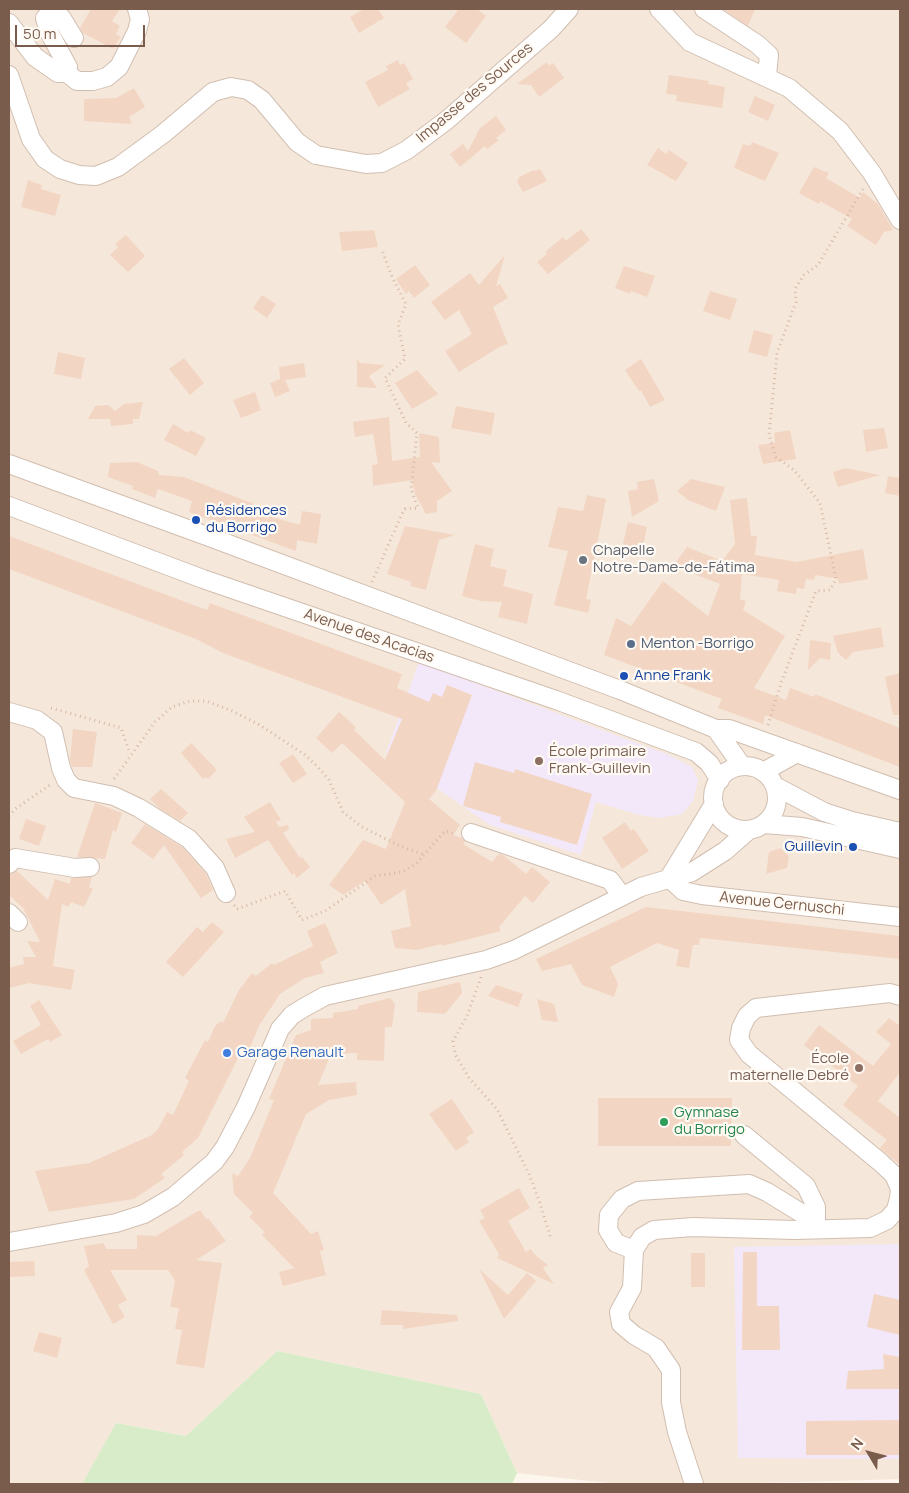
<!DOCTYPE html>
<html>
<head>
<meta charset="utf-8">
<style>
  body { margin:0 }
  #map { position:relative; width:909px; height:1493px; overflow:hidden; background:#fdf6ec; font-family:Manrope,sans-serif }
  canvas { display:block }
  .frame { position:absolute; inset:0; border:10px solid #7a5c4d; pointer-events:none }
  .north { position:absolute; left:844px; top:1428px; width:50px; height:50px; -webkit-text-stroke:4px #fffaf3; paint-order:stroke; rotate:307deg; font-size:14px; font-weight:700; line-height:20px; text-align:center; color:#7a5c4d }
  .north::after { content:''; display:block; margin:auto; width:18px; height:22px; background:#7a5c4d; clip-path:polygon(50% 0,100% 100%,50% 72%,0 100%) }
  .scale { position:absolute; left:15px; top:25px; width:130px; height:22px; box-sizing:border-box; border:2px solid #7a5c4d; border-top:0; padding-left:6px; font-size:15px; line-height:18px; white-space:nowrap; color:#7a5c4d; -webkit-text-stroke:4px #fffaf3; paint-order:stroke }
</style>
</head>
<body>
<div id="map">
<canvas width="909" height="1493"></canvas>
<div class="frame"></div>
<div class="north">N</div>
<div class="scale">50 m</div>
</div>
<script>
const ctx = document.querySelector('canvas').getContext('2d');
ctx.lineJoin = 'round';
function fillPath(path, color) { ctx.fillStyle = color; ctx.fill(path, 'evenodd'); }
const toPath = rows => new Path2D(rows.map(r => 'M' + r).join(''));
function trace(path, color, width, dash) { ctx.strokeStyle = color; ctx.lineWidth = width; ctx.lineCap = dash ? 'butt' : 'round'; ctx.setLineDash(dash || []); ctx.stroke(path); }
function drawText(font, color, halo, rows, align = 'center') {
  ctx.font = font + ' Manrope,sans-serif'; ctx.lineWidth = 4.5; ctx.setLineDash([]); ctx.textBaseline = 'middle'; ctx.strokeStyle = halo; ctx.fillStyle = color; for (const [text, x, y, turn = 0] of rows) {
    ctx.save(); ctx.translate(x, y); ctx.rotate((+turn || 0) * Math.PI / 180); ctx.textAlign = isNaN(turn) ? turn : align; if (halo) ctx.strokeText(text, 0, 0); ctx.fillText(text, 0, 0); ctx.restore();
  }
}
fillPath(toPath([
  [9,9,900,9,900,1479,726,1484,618,1484,517,1473,481,1394,277,1351,186,1436,117,1423,82,1484,9,1484]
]), '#f5e8da');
fillPath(toPath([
  [419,662,669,755,692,767,698,780,693,801,682,814,660,818,639,815,596,802,581,855,490,825,386,753],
  [900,1244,900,1459,738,1458,734,1247]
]), '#f3e8fa');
fillPath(toPath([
  [277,1351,481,1394,517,1473,512,1484,82,1484,116,1423,186,1436]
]), '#d8ecc9');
fillPath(toPath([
  [91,9,120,9,112,21,120,26,116,34,121,37,113,49,83,33,80,28],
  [364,9,378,9,384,18,359,33,350,17],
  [459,9,477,9,486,16,466,43,445,27],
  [723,9,755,9,748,26],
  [398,60,400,65,404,63,413,79,406,83,410,89,378,107,365,82,388,70,386,66],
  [547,62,549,66,553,63,564,78,539,97,531,85,517,84],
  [669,75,709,81,708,84,725,87,722,108,676,101,677,95,666,94],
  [134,88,145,107,129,117,132,124,84,121,84,99,116,98],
  [755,96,775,105,768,121,748,112],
  [496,116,506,130,496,138,499,140,487,149,485,146,460,167,450,154,463,144,468,151,480,128],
  [752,142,779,153,765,181,734,168,743,144,750,146],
  [658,148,666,154,669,150,688,163,676,181,647,165],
  [814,167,829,173,826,178,860,198,863,192,878,204,893,230,884,232,876,245,847,226,852,219,820,201,819,204,799,193],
  [540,169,547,181,523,192,517,182,519,177,534,170,535,171],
  [28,180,42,185,41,189,61,195,55,216,21,207],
  [581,229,590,240,548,274,537,262,547,254,545,252,563,237,566,241],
  [374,230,378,247,342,251,339,232],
  [126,235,145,256,128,272,110,255,118,247,115,244],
  [505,255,496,286,500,284,508,298,493,307,508,344,501,346,459,372,445,351,472,334,459,310,445,320,431,302,470,273,479,285],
  [415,265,430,285,414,298,409,291,406,294,396,279],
  [624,266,655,276,647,297,631,291,630,294,615,288],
  [710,291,737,299,730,320,703,311],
  [262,295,276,304,267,318,253,308],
  [754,330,773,335,767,357,748,352],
  [58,352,85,358,81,379,54,374],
  [184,358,204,383,190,395,169,369],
  [357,359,360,363,385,365,369,376,377,388,357,387],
  [641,359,665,400,650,407,641,390,639,391,625,370],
  [304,363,306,377,285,380,290,391,275,397,270,383,280,379,279,367],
  [417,370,438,394,412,409,395,383],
  [255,392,261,410,241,418,233,400],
  [143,402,139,419,133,419,133,424,111,426,110,419,88,419,95,406,108,405,115,411,124,404],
  [456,406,495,413,491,435,451,428],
  [389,417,392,461,420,457,419,433,439,437,440,463,431,462,452,491,437,501,437,512,426,514,415,494,412,480,373,486,372,465,378,464,373,434,355,437,353,422],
  [173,424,188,433,190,430,206,438,196,456,164,440],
  [884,428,888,448,866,452,863,430],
  [790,430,796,459,763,464,758,445,775,443,774,433],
  [137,462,158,471,159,475,184,477,254,504,240,508,300,525,302,511,321,514,317,544,297,540,296,551,189,512,192,501,158,489,155,498,132,489,133,486,108,477,110,463],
  [845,468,880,475,838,487,833,472],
  [888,476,900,478,900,496,885,493],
  [654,479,659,501,632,517,628,491,638,489,637,482],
  [691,479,725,487,716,511,688,500,677,491],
  [587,495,606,499,586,599,591,600,588,613,554,605,568,551,548,547,558,507,583,511],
  [747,498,751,536,757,536,755,555,797,562,863,549,868,579,839,584,838,579,815,575,814,580,806,579,804,589,797,588,796,594,777,591,779,580,742,574,740,599,746,601,743,610,785,636,754,688,786,700,790,688,814,697,815,694,900,728,900,767,765,715,763,724,718,708,722,699,604,655,616,618,631,626,663,581,708,616,720,584,673,566,687,547,722,561,735,544,730,500],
  [628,522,647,527,642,552,622,548],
  [405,526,455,535,439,540,426,590,410,586,411,582,387,574],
  [9,536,207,610,210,603,402,674,397,688,429,702,433,693,442,697,447,685,472,695,436,791,429,799,460,825,453,835,462,838,465,841,463,844,492,862,499,854,503,855,526,874,532,867,550,882,533,903,525,896,499,927,501,931,442,946,442,944,417,950,395,948,391,931,411,926,405,889,381,905,365,881,343,895,329,885,363,840,386,849,405,802,342,743,332,753,316,738,339,712,356,727,354,730,385,760,402,719,223,653,196,639,9,569],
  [475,544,494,549,490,566,507,570,503,586,533,594,527,624,498,617,502,602,481,601,462,596],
  [881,627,884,647,853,652,846,660,838,653,833,636],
  [810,640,831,643,830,660,820,658,808,670],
  [900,673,900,715,893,715,885,677],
  [73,729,97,732,92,767,72,767,70,760],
  [191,743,217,770,208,779,205,777,203,779,181,753],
  [293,754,307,774,293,783,279,763],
  [475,762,514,773,515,769,592,794,577,845,500,822,501,817,463,806],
  [161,789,188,813,180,821,160,809,150,799],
  [270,802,281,820,276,822,279,827,288,825,289,829,283,833,300,858,302,857,310,867,297,878,294,873,292,875,268,840,235,858,226,839,255,832,244,817],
  [95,803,122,813,116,832,113,830,105,859,77,857],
  [26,819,46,826,39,846,19,839],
  [625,822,631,831,634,829,649,851,622,869,602,838],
  [145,824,182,847,206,874,213,890,201,898,164,845,153,859,131,843],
  [780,848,789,856,787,868,766,874,769,852],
  [17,871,48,900,55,879,70,884,71,878,92,877,89,887,93,889,84,907,71,902,68,907,62,904,53,966,75,970,71,990,29,983,9,988,9,968,24,964,23,957,36,957,27,941,40,942,23,908,9,895,9,874],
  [646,907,900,936,900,959,700,938,699,945,693,945,689,968,676,966,679,950,657,943,610,967,618,984,614,997,582,985,571,964,542,971,536,959],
  [212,922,224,932,183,977,166,962,197,927,203,932],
  [325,923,338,953,320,962,324,973,305,978,280,994,259,1026,248,1052,243,1048,198,1138,182,1152,184,1155,161,1174,165,1178,134,1199,49,1212,35,1171,89,1163,152,1135,158,1129,167,1112,173,1115,189,1081,185,1078,205,1040,208,1042,215,1026,221,1021,223,1023,239,990,252,973,256,976,272,963,274,965,313,946,307,931],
  [460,982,462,993,445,1014,417,1012,418,992],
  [496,985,523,994,518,1007,488,996],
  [390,998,395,1004,392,1027,385,1027,384,1061,357,1060,357,1053,331,1054,318,1085,356,1082,357,1095,329,1100,306,1114,273,1193,311,1234,318,1231,324,1250,320,1251,326,1275,283,1286,279,1272,294,1268,262,1235,265,1232,249,1217,253,1213,234,1194,232,1173,238,1176,250,1158,274,1100,269,1099,296,1035,311,1030,311,1019,333,1018,333,1013,358,1009,358,1006],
  [537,999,554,1004,558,1022,542,1020],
  [39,1000,62,1035,50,1042,48,1039,21,1054,13,1041,41,1025,30,1006],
  [889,1018,900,1026,900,1072,878,1101,900,1118,900,1165,880,1148,887,1140,843,1105,858,1086,804,1045,819,1025,873,1066,891,1044,876,1032],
  [598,1098,732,1098,731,1146,598,1146],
  [452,1099,474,1132,466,1138,469,1142,456,1151,429,1114],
  [519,1188,530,1208,508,1221,526,1252,531,1249,534,1254,548,1265,543,1268,554,1284,497,1258,499,1254,479,1221,485,1218,480,1210],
  [198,1211,201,1211,206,1219,208,1218,226,1241,196,1260,222,1263,204,1368,176,1364,182,1330,175,1329,179,1308,170,1307,175,1281,168,1270,110,1270,127,1300,118,1305,125,1317,113,1324,84,1270,89,1266,84,1246,103,1243,107,1249,137,1249,137,1235,156,1236],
  [743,1252,757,1252,757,1306,779,1306,780,1350,742,1350],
  [691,1253,705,1253,705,1287,691,1287],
  [34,1261,35,1276,9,1277,9,1262],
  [479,1269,508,1295,527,1273,536,1281,504,1319],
  [874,1294,900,1300,900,1335,867,1327],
  [382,1310,457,1315,458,1321,403,1329,403,1325,380,1325],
  [39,1332,62,1338,57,1358,33,1351],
  [883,1354,900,1357,900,1389,846,1389,848,1371,884,1369],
  [900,1420,900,1455,806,1455,806,1421]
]), '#f3d5c3');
const minor = toPath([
  [659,9,690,42,789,88,840,131,872,173,900,220],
  [704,9,757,44,769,55,767,76],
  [9,23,35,57,58,73,67,73,68,67,49,32,45,18,51,12,61,17,74,38],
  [67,73,77,81,93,81,107,77,119,67,137,31,140,19,137,9],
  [9,75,31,139,45,159,60,169,79,175,96,176,118,167,163,134,213,92,231,87,248,90,262,100,297,142,316,155,366,164,382,163,407,150,447,120,551,29,569,9],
  [9,464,204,535,620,690,716,729,729,729,900,790],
  [9,506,203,579,556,700,696,752,709,763,720,780],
  [9,712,37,720,53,732,61,768,66,780,74,788,114,796,139,808,189,839,215,868,226,893],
  [716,729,742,766],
  '713 798a32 32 0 1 1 64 0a32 32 0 1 1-64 0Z',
  [763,772,797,753],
  [775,786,824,812,852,821,900,832],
  [764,824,802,827,900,849],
  [471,833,610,880,622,896],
  [9,864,15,858,75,868,90,867],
  [669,878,683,891,702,895,900,917],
  [669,878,714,804],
  [9,913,18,922],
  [744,1135,806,1186,816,1207,816,1228],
  [9,1242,116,1223,144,1214,173,1197,214,1162,225,1147,246,1107,280,1029,292,1015,305,1007,325,996,486,960,514,950,641,887,692,872,725,851,749,830],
  [634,1250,616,1243,608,1230,609,1215,622,1199,638,1191,749,1184,767,1192,806,1216,816,1228],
  [694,1484,677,1432,671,1402,671,1370,656,1348,634,1335,621,1324,619,1312,632,1288,634,1250,642,1237,654,1230,693,1227,795,1230,870,1228,887,1220,896,1210,899,1198,900,1189,894,1175,880,1162,749,1054,739,1040,741,1028,747,1016,756,1008,890,993,900,996]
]);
trace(minor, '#d1beb0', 20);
trace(toPath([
  [372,582,401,516,405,509,418,508,411,489,417,433,406,423,385,378,405,359,398,325,406,304,392,277,382,250],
  [51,708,121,728,130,753],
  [768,725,781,683,816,591,830,590,836,579,820,503,794,470,776,457,769,435,777,353,796,302,795,289,804,275,818,265,863,189],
  [114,779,155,722,172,707,190,701,206,701,232,711,258,724,304,754,318,767,329,780,343,812,362,827,398,845,425,855],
  [9,816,15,809,50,785],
  [234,905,237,909,285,891,302,920,325,911,375,876,402,872,416,864,445,831,456,834],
  [481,977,467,1016,453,1041,455,1054,469,1078,497,1109,529,1174,540,1203,551,1239]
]), '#d9b8a5', 3, [1, 4]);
trace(minor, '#fff', 18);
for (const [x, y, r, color] of [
  [196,520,5,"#1a4fb4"],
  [583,560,5,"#6b7280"],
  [631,644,5,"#5c6f8a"],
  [624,676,5,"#1a4fb4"],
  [539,761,5,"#8d6e63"],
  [853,847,5,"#1a4fb4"],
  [227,1053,5,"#3f7fe0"],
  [859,1068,5,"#8d6e63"],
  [664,1122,5,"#2e9e5b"]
]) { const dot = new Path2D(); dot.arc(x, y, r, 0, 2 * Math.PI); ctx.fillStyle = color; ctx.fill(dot); trace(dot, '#fffaf3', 2); }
drawText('15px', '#7a5c4d', '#fffaf3', [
  ["Impasse des Sources",475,93,-40],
  ["Avenue des Acacias",369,636,19],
  ["Avenue Cernuschi",782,904,6]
]);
drawText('15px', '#164399', '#fffaf3', [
  ["Résidences",206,511],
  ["du Borrigo",206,528],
  ["Anne Frank",634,676],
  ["Guillevin",843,847,"right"]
], 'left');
drawText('15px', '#5b616d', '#fffaf3', [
  ["Chapelle",593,551],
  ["Notre-Dame-de-Fátima",593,568]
], 'left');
drawText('15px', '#4e5e75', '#fffaf3', [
  ["Menton -Borrigo",641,644]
], 'left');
drawText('15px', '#785e54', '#fffaf3', [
  ["École primaire",549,752],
  ["Frank-Guillevin",549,769],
  ["École",849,1059,"right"],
  ["maternelle Debré",849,1076,"right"]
], 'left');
drawText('15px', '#366cbe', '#fffaf3', [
  ["Garage Renault",237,1053]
], 'left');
drawText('15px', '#27864d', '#fffaf3', [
  ["Gymnase",674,1113],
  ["du Borrigo",674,1130]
], 'left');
</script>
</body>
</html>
